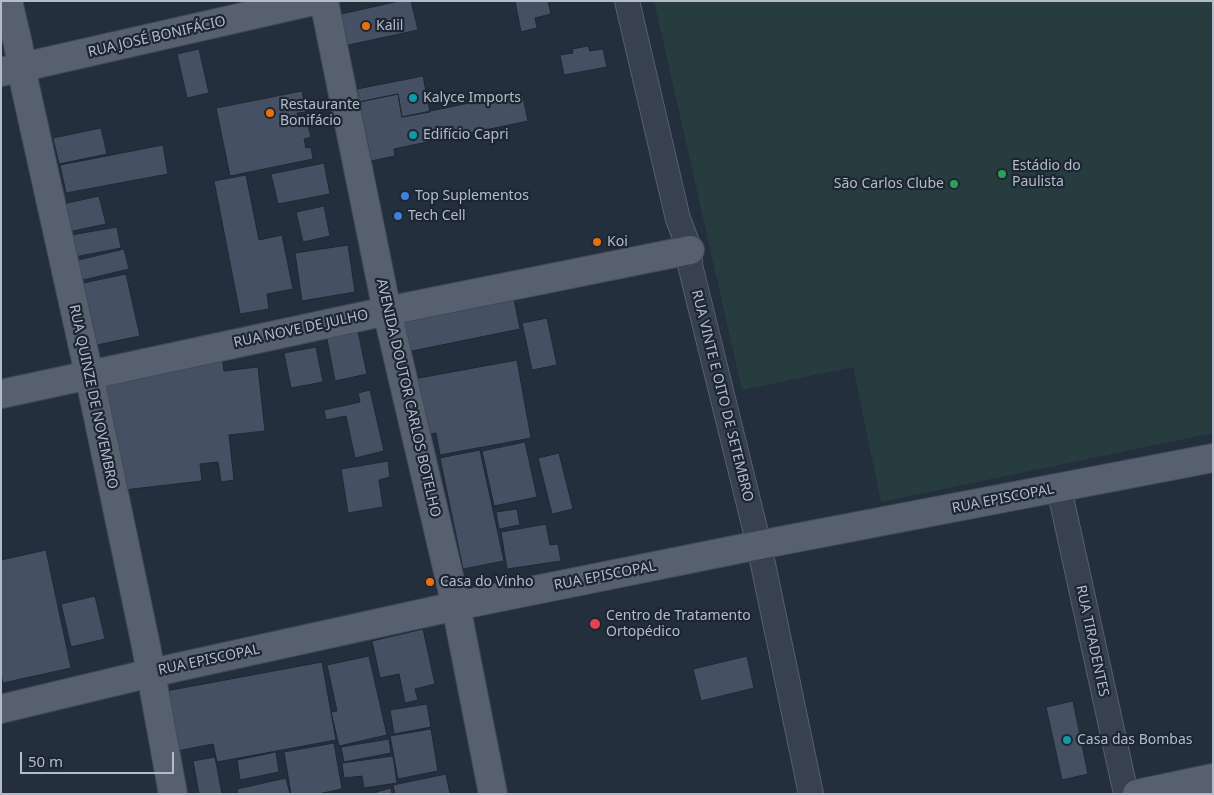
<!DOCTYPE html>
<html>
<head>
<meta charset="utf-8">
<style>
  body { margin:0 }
  #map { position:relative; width:1214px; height:795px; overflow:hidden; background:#242f3e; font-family:"Noto Sans",sans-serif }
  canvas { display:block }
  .frame { position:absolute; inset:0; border:2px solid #b4bcc9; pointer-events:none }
  .scale { position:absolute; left:20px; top:752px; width:154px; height:22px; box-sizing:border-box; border:2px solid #b4bcc9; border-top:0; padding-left:6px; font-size:15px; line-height:18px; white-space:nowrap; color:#b4bcc9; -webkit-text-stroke:4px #1d2633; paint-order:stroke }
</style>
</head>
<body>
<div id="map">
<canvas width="1214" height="795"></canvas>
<div class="frame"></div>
<div class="scale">50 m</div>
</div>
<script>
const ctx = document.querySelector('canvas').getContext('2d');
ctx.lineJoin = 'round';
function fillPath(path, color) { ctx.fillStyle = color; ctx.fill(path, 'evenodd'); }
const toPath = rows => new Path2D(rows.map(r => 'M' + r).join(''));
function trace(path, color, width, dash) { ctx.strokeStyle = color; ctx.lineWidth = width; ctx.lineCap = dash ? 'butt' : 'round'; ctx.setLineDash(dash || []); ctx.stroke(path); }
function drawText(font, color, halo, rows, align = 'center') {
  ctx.font = font + ' "Noto Sans",sans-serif'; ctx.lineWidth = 4.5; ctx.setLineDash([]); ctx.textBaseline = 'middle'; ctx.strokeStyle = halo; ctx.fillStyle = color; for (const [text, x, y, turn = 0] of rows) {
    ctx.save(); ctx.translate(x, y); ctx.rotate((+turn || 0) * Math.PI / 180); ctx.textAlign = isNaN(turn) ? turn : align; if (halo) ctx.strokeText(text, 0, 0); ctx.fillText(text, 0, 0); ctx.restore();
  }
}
fillPath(toPath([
  [654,1,1213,1,1213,433,881,502,853,367,742,390]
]), '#263c3f');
const building = toPath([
  [399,1,411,1,418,30,344,46,337,15,399,1],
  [515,1,548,1,551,14,535,18,537,28,521,32,515,1],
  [588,46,590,51,603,49,607,67,564,75,560,55,573,53,572,49,588,46],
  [199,49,209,93,187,98,177,54,199,49],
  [423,76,430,112,402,117,398,94,359,102,357,89,423,76],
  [302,91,306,112,297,113,300,124,307,122,311,137,304,139,306,148,311,147,313,159,230,176,216,108,302,91],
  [522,92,528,121,394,149,395,156,371,161,359,102,398,94,402,117,522,92],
  [101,128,107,154,59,164,53,138,101,128],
  [163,145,168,174,66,193,60,165,163,145],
  [324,163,330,194,278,204,271,174,324,163],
  [246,175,259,240,282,235,293,289,267,294,269,309,240,314,214,181,246,175],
  [99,196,106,224,69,232,63,204,99,196],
  [324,206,330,236,303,242,296,212,324,206],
  [117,227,121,248,75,257,71,235,117,227],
  [348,245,355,292,302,301,295,253,348,245],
  [124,249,129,269,79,281,74,261,124,249],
  [126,274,140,336,97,345,83,283,126,274],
  [513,294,520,329,402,353,395,318,513,294],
  [547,318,557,365,532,370,522,323,547,318],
  [357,327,367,374,335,381,326,334,357,327],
  [316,347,323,382,291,388,284,353,316,347],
  [222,357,224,371,258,367,265,431,229,435,234,480,221,482,218,462,200,464,202,481,115,491,97,390,133,368,222,357],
  [517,360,531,438,440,455,436,433,423,435,408,380,517,360],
  [370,390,384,451,355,458,346,416,326,420,324,410,360,402,358,393,370,390],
  [525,442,537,497,494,506,482,451,525,442],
  [480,450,504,561,463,569,440,458,480,450],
  [559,453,573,509,552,514,538,458,559,453],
  [388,461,390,477,379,480,383,507,348,513,341,469,388,461],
  [517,509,520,525,499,529,496,512,517,509],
  [546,524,550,545,558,544,561,561,507,569,501,532,546,524],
  [46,550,71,668,3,683,1,675,1,560,46,550],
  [95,596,105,639,71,647,61,604,95,596],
  [423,629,435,684,415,689,418,700,405,703,399,674,380,678,372,641,423,629],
  [369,656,387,735,339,746,331,712,337,711,327,665,369,656],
  [747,656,754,688,701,701,693,669,747,656],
  [322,662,336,740,217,762,213,744,177,751,166,691,322,662],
  [1073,701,1088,774,1062,780,1046,707,1073,701],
  [427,704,431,727,394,734,390,710,427,704],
  [431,729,438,771,398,779,390,736,431,729],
  [389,739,391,753,344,762,341,747,389,739],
  [334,743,342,789,318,794,291,794,284,752,334,743],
  [276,752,279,772,240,780,237,760,276,752],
  [393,756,397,783,364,788,362,776,344,778,342,763,393,756],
  [215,757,222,794,199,794,193,761,215,757],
  [446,774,450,794,395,794,393,785,446,774],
  [286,778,290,794,238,794,237,789,286,778],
  [391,788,392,794,377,794,376,792,391,788]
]);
fillPath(building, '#455162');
trace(building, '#1f2835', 1);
const minor = toPath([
  [627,1,678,219,690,250,690,265,759,545,811,794],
  [1059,488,1126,794]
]);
const major = toPath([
  [8,1,18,44,25,86,89,374,146,646,173,794],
  [324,1,387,311,456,606,493,794],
  [1,72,313,1],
  [1,394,387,311,690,250],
  [1,709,151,673,456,606,759,545,1213,458],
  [1137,794,1213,778]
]);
trace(minor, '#565f6c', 26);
trace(major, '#414a57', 30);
trace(minor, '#38414e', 24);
trace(major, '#56606e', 28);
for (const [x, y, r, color] of [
  [366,26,5,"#e8710a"],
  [413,98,5,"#0f9aa8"],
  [270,113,5,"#e8710a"],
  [413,135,5,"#0f9aa8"],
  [1002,174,5,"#2e9e5b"],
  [954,184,5,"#2e9e5b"],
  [405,196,5,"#3f7fe0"],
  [398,216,5,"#3f7fe0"],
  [597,242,5,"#e8710a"],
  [430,582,5,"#e8710a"],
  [595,624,6,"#e0444e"],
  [1067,740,5,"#0f9aa8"]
]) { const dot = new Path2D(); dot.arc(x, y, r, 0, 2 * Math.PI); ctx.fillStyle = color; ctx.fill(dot); trace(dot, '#1d2633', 2); }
drawText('14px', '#b4bcc9', '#1d2633', [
  ["Kalil",376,26],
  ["Kalyce Imports",423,98],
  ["Restaurante",280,105],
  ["Bonifácio",280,121],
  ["Edifício Capri",423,135],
  ["Estádio do",1012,166],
  ["Paulista",1012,182],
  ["São Carlos Clube",944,184,"right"],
  ["Top Suplementos",415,196],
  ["Tech Cell",408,216],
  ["Koi",607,242],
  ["Casa do Vinho",440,582],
  ["Centro de Tratamento",606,616],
  ["Ortopédico",606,632],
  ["Casa das Bombas",1077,740]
], 'left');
drawText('14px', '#b4bcc9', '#1d2633', [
  ["RUA JOSÉ BONIFÁCIO",157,37,-13],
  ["RUA NOVE DE JULHO",301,329,-12],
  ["RUA VINTE E OITO DE SETEMBRO",722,396,76],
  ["RUA QUINZE DE NOVEMBRO",93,397,78],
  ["AVENIDA DOUTOR CARLOS BOTELHO",408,398,77],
  ["RUA EPISCOPAL",1003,499,-11],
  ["RUA EPISCOPAL",605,576,-11],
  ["RUA TIRADENTES",1092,641,78],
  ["RUA EPISCOPAL",209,660,-12]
]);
</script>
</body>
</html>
